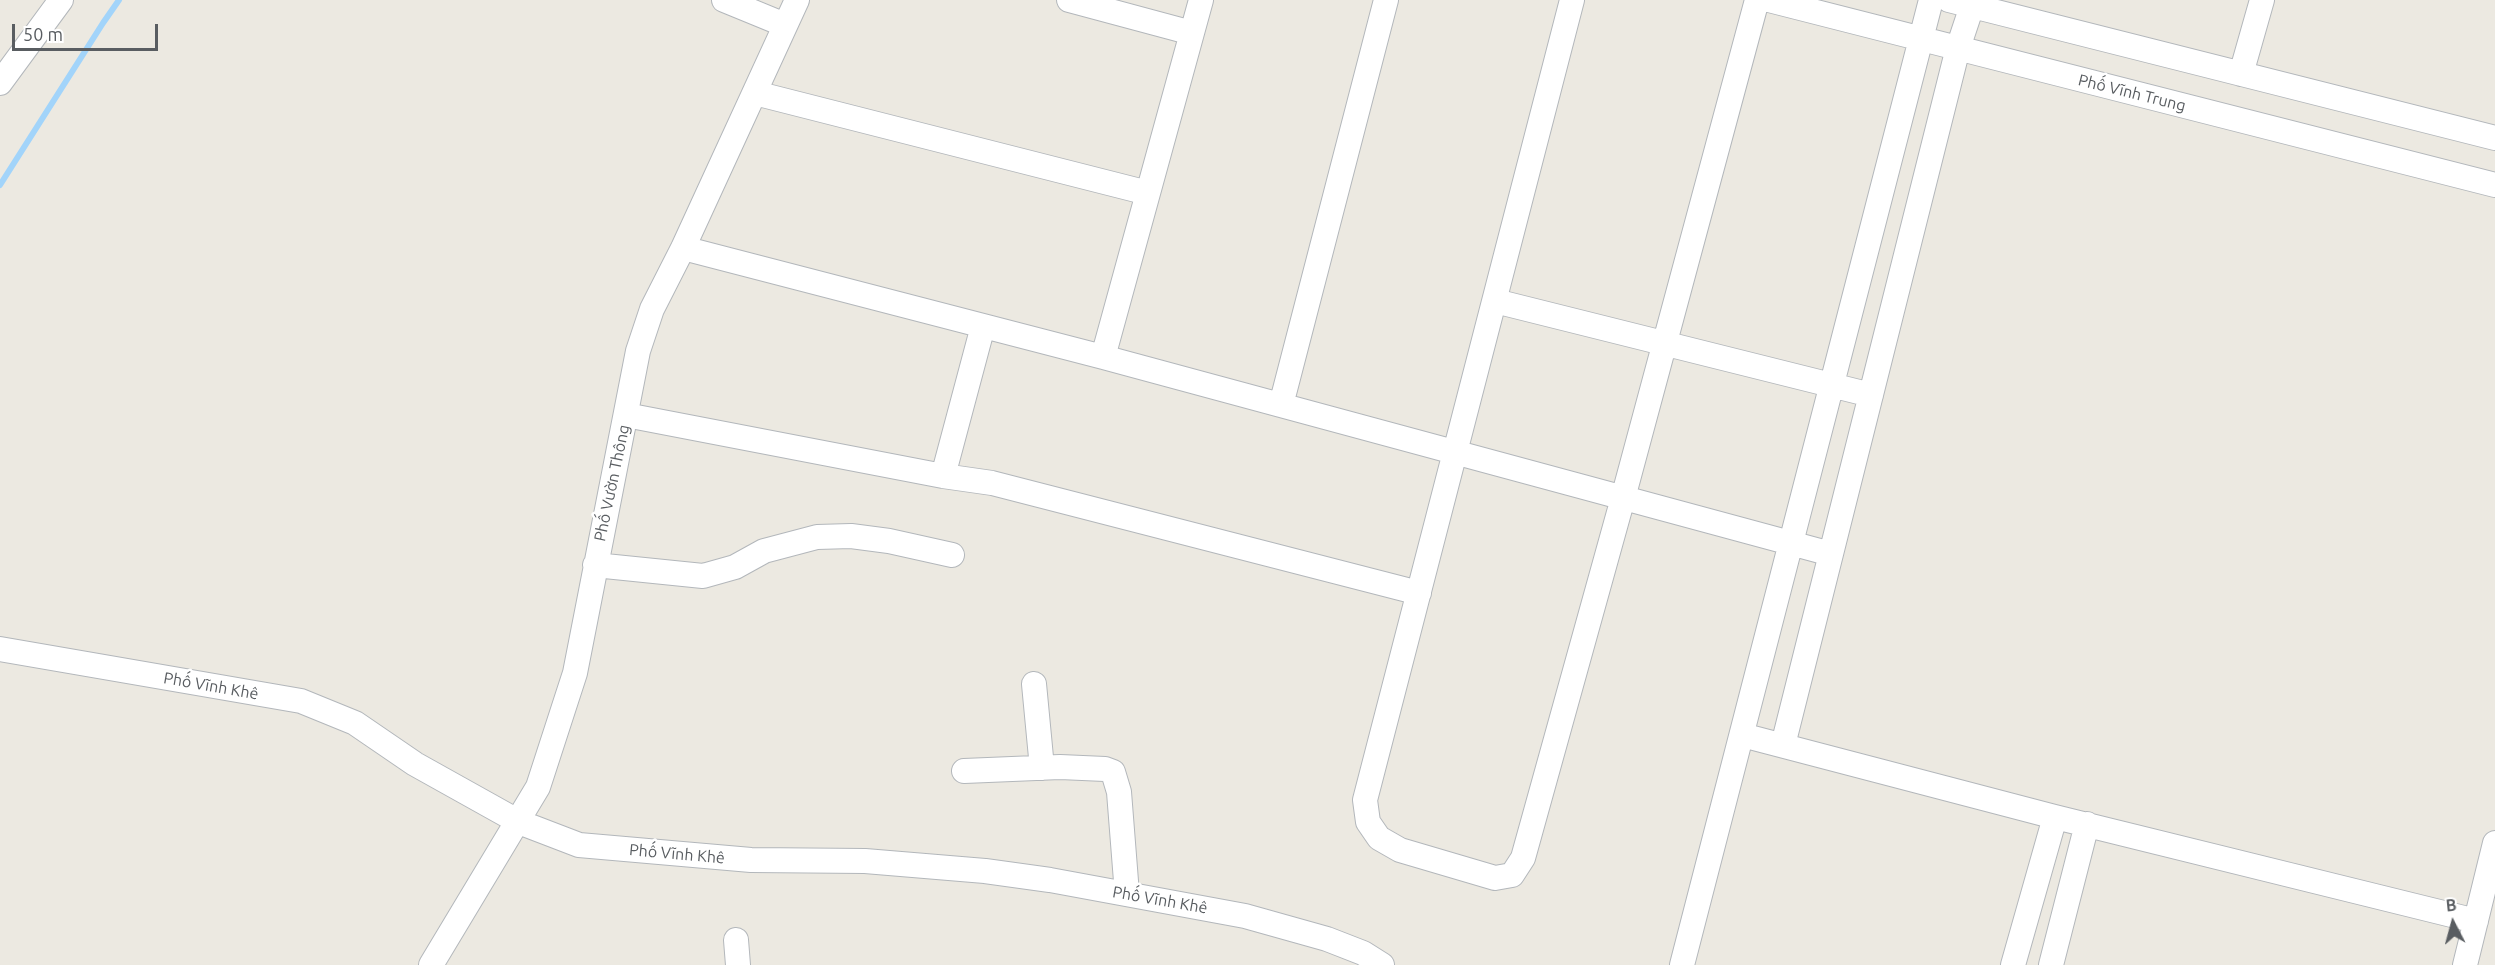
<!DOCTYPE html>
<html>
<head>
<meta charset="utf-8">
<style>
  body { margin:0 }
  #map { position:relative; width:2495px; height:965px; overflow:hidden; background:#ece9e1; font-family:Ubuntu,sans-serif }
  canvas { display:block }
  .north { position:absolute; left:2423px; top:893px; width:60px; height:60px; -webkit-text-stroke:4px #fff; paint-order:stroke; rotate:354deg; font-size:16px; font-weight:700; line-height:24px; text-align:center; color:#595d61 }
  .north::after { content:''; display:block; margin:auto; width:21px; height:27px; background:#595d61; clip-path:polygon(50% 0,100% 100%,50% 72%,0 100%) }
  .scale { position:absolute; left:12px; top:24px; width:146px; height:27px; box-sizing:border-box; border:3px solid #595d61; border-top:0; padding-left:8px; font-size:18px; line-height:21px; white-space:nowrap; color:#595d61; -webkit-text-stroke:4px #fff; paint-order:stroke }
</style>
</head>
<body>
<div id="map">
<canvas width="2495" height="965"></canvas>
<div class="north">B</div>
<div class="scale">50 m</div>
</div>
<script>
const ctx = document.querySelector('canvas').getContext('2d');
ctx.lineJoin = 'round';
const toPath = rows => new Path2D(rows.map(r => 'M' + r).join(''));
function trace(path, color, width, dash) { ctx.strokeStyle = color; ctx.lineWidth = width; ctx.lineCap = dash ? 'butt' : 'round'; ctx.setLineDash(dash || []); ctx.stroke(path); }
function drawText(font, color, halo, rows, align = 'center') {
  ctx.font = font + ' Ubuntu,sans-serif'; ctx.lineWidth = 5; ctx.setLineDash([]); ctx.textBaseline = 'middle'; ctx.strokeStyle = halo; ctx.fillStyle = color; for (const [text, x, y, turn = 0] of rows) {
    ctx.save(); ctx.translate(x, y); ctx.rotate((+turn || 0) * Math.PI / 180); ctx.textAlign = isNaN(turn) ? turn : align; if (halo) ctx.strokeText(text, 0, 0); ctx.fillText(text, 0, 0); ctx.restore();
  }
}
trace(toPath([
  [0,185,103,23,119,0]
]), '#a2d4fa', 6);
const street = toPath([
  [724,0,785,25],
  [1069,0,1192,33],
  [1572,0,1365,800,1368,822,1379,838,1400,850,1495,878,1512,875,1523,858,1623,498,1757,0],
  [1769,0,2495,185],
  [1949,0,2495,138],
  [2241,74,2262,0],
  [0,83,61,0],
  [755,93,1148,193],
  [683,248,1103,357,1831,554],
  [1495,301,1871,395],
  [1103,357,1201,0],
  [1281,405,1386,0],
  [626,415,943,476,992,483,1419,593],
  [943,476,983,326],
  [595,565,703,576,735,567,764,551,817,537,851,536,889,541,952,555],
  [0,649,301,701,355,723,415,764,519,822,579,845,751,860,865,861,985,871,1050,880,1245,916,1327,939,1363,953,1382,965],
  [1034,684,1042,768],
  [1742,735,2055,817,2476,921],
  [1783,745,1958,48,1974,0],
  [964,771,1060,767,1105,769,1113,772,1119,792,1127,894],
  [736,940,738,965],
  [431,965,538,787,575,673,638,351,652,309,683,248,797,0],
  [1682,965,1931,0],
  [2013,965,2055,817],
  [2051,965,2087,824],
  [2465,965,2495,843]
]);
trace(street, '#b3b7bb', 26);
trace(street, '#fff', 24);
drawText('16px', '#595d61', '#fff', [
  ["Phố Vĩnh Trung",2132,93,14],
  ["Phố Vườn Thông",612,483,-78],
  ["Phố Vĩnh Khê",211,686,10],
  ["Phố Vĩnh Khê",677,854,5],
  ["Phố Vĩnh Khê",1160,900,10]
]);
</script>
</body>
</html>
